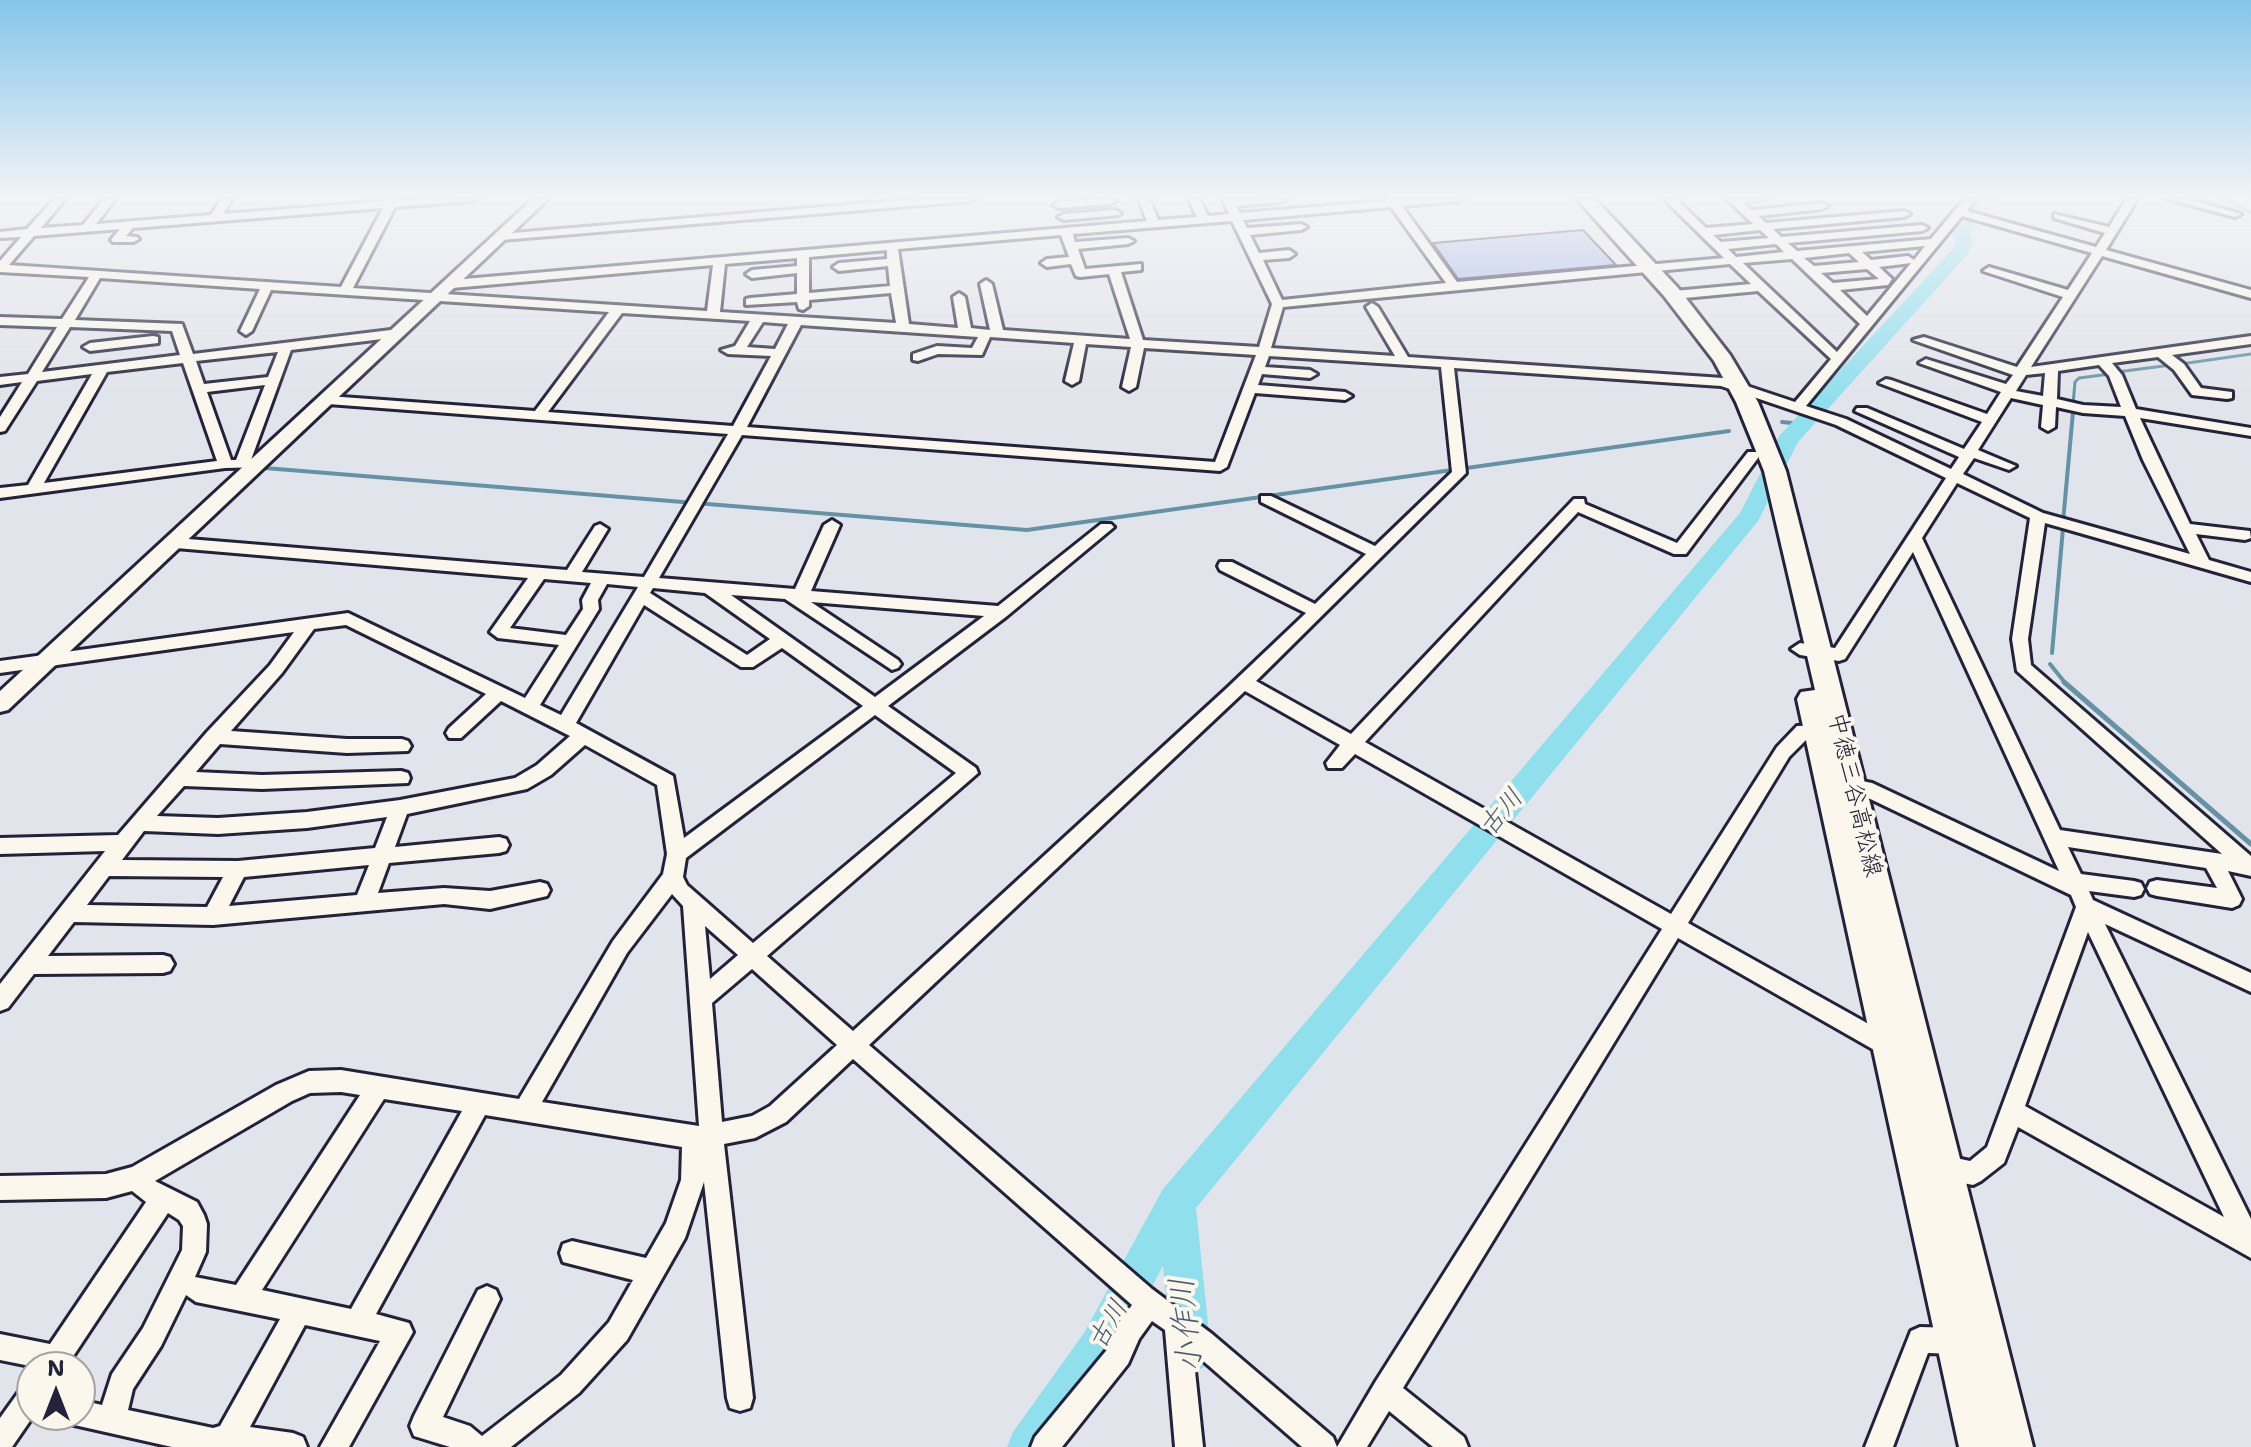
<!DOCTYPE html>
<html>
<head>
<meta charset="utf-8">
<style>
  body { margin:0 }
  #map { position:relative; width:2251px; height:1447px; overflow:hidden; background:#e1e4ea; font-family:"Shantell Sans",sans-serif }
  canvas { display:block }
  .north { position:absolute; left:16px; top:1351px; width:80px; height:80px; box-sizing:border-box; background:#fbf7ec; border:2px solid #a4a2a5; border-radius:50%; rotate:0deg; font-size:22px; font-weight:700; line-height:32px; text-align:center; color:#22223b }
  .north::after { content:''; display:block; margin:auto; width:28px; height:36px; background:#22223b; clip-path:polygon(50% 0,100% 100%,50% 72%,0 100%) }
</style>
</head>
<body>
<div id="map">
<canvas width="2251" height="1447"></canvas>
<div class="north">N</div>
</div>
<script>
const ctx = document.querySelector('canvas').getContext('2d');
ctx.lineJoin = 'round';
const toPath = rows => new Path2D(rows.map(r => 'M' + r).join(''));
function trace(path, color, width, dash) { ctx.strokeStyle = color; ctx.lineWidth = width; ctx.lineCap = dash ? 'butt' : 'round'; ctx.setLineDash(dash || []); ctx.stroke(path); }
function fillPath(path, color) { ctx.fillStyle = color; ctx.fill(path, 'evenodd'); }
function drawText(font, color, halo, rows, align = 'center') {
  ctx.font = font + ' "Shantell Sans","Klee One",sans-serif'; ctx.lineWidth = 8; ctx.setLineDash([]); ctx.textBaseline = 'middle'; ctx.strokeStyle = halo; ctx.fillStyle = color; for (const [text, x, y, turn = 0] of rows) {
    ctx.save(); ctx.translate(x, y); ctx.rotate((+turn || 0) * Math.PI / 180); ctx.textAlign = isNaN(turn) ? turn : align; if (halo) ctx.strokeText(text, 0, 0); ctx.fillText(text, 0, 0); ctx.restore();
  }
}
trace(toPath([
  [2224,198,2251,213],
  [2181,364,2251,354],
  [2117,372,2171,365],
  [2073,405,2075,382,2079,378,2110,374],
  [2073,414,2073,410]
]), '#6493a6', 3);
trace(toPath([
  [1782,422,1802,424],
  [265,468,1027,530,1729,431],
  [2063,522,2073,412],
  [2052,653,2063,528],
  [2050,664,2066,684]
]), '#6493a6', 4);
trace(toPath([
  [2064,682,2251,844]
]), '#6493a6', 5);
fillPath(toPath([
  [1981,198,1999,198,1969,233,1974,241,1967,255,1798,442,1758,521,1196,1208,1211,1353,1205,1367,1191,1373,1177,1367,1171,1353,1163,1266,1112,1361,1054,1447,1007,1447,1013,1432,1084,1333,1163,1189,1740,513,1780,435,1953,249,1956,241,1951,233,1981,198]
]), '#90dfed');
const building = toPath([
  [1583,230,1616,265,1458,279,1433,243,1583,230]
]);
fillPath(building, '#a5b7e6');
trace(building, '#22223b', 2);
const minor = toPath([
  [55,198,66,198,41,228,83,225,105,198,116,198,96,224,211,215,222,198,233,198,223,214,387,201,388,198,399,198,398,200,478,198,473,201,395,207,353,288,707,311,713,265,452,288,446,284,452,280,1147,221,1138,198,1149,198,1158,220,1197,217,1188,198,1199,198,1208,216,1229,214,1222,198,1287,199,1281,202,1236,206,1240,213,1386,201,1385,198,1463,198,1458,201,1402,206,1457,282,1724,258,1663,198,1675,198,1706,228,1753,224,1726,198,1768,198,1743,203,1751,210,1822,203,1828,206,1822,209,1758,216,1766,223,1904,211,1910,214,1904,217,1773,229,1781,237,1922,225,1928,228,1922,231,1788,243,1797,251,1931,239,1965,198,1976,198,1967,211,2096,247,2105,233,2054,218,2054,214,2109,227,2127,198,2138,198,2106,250,2251,290,2251,298,2102,256,2031,367,2251,336,2251,344,2172,355,2184,364,2201,388,2232,392,2232,398,2227,399,2192,395,2174,370,2158,357,2112,363,2122,375,2136,409,2251,428,2251,436,2140,418,2190,524,2250,531,2251,538,2245,540,2196,534,2209,560,2251,572,2251,582,2045,523,2028,639,2031,665,2251,856,2251,876,2228,871,2242,899,2239,905,2232,908,2157,896,2150,894,2147,888,2150,882,2157,880,2217,888,2206,868,2068,847,2081,874,2134,881,2141,883,2144,889,2141,895,2134,897,2089,891,2093,900,2251,973,2251,992,2105,924,2251,1219,2251,1258,2018,1127,2004,1163,1981,1181,1973,1185,1942,1179,1934,1175,1930,1167,1934,1159,1942,1155,1970,1161,1987,1147,2076,907,2071,895,1862,795,1844,791,1842,786,1844,781,1851,779,1872,783,2059,871,1913,552,1845,659,1839,661,1800,655,1791,649,1800,643,1835,648,1946,478,1836,425,1721,386,1454,368,1466,473,1256,681,1351,734,1574,499,1584,499,1585,504,1677,543,1748,452,1758,452,1758,458,1686,554,1674,554,1578,512,1365,742,1671,914,1777,747,1797,726,1835,725,1838,730,1835,735,1808,738,1789,757,1688,923,1899,1041,1902,1048,1899,1055,1891,1058,1883,1055,1678,938,1403,1388,1464,1437,1468,1447,1433,1447,1389,1411,1367,1447,1337,1447,1376,1381,1662,929,1355,754,1342,768,1328,768,1326,763,1340,745,1245,691,869,1045,1152,1289,1212,1334,1333,1437,1337,1447,1302,1447,1193,1352,1203,1447,1175,1447,1165,1330,1152,1321,1139,1339,1128,1364,1062,1447,1031,1447,1035,1437,1110,1346,1120,1321,1132,1305,853,1059,786,1122,755,1138,724,1144,753,1398,750,1408,740,1411,730,1408,727,1398,704,1182,685,1238,627,1340,579,1393,511,1447,450,1447,414,1436,410,1426,414,1416,478,1290,487,1286,496,1290,500,1299,443,1417,470,1426,482,1436,561,1375,609,1322,633,1280,563,1262,560,1253,563,1244,572,1241,646,1258,666,1223,681,1180,682,1147,485,1115,376,1314,409,1323,413,1332,349,1447,320,1447,380,1341,305,1325,250,1427,293,1433,303,1437,307,1447,172,1447,70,1424,67,1415,80,1415,80,1400,102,1405,112,1374,143,1328,182,1250,183,1226,179,1220,168,1213,66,1367,35,1367,0,1360,0,1334,50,1344,146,1202,132,1191,106,1198,0,1200,0,1176,106,1174,132,1167,276,1085,309,1071,341,1070,519,1099,613,941,663,874,667,854,657,785,585,745,551,775,527,789,407,814,395,847,499,837,506,839,509,845,506,851,499,853,389,863,378,893,444,888,490,891,540,882,547,884,550,890,547,896,490,909,444,904,213,925,74,922,48,956,163,955,170,957,174,964,170,971,163,973,34,974,8,1008,0,1011,0,984,105,851,0,854,0,838,118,835,207,732,270,665,294,632,0,673,0,661,348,613,525,698,559,645,498,638,490,632,528,578,176,548,168,543,176,538,567,570,595,526,600,524,608,529,582,572,644,577,728,434,328,404,321,400,328,396,535,411,609,312,271,290,252,331,246,335,240,331,260,289,100,278,75,320,182,324,193,354,399,329,405,333,399,337,291,350,251,460,265,461,265,467,225,468,0,498,0,488,28,485,92,374,37,381,5,431,0,432,0,417,22,382,0,385,0,377,28,374,57,327,0,325,0,317,62,319,89,277,0,272,0,261,21,237,0,238,0,232,27,229,55,198],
  [1391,207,1446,283,1282,300,1263,260,1289,258,1295,254,1289,250,1259,253,1250,235,1301,230,1307,227,1301,224,1247,228,1243,220,1391,207],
  [383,208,341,287,9,265,34,236,120,229,111,240,113,242,133,242,139,239,137,237,126,236,133,228,383,208],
  [1962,216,2092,253,2068,290,1989,267,1983,271,2063,297,2017,367,1924,337,1913,340,2013,375,2006,384,1926,359,1919,363,2001,392,1987,414,1891,380,1886,379,1879,383,1982,422,1964,449,1867,408,1857,408,1855,411,1959,457,1951,469,1846,419,1806,406,1962,216],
  [1232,221,1272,304,1259,347,1143,340,1121,272,1141,270,1141,264,1085,269,1078,249,1128,244,1134,241,1128,238,1075,242,1073,234,1232,221],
  [1760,230,1769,238,1721,242,1713,235,1760,230],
  [1061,235,1069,257,1047,259,1041,263,1047,267,1071,264,1076,276,1080,277,1109,274,1130,339,1003,330,992,284,986,280,980,284,990,330,971,328,965,297,959,293,953,297,958,328,909,324,898,249,1061,235],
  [1776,244,1784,252,1736,257,1728,249,1776,244],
  [1925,246,1914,260,1908,256,1871,260,1862,252,1925,246],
  [887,250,887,259,839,263,833,267,839,271,888,266,890,286,809,293,809,257,887,250],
  [1849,253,1859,262,1814,266,1804,258,1849,253],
  [797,258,797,266,752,270,746,274,752,278,797,273,797,294,750,298,746,299,746,305,797,302,799,309,803,310,809,306,809,300,891,293,896,323,720,312,725,264,797,258],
  [1792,259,1860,324,1837,352,1743,263,1792,259],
  [1911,263,1867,316,1840,290,1888,285,1892,279,1879,267,1911,263],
  [1730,264,1751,284,1674,291,1668,295,1674,299,1758,291,1831,359,1795,402,1723,378,1408,357,1378,307,1372,303,1366,307,1395,356,1271,348,1283,307,1730,264],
  [1867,269,1879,279,1833,283,1821,273,1867,269],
  [622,313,750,321,735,346,721,350,728,354,771,356,733,426,548,412,622,313],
  [763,322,788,324,775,349,747,347,763,322],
  [801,325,978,337,972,348,937,346,913,354,913,360,918,361,938,354,982,355,990,337,1074,343,1065,381,1072,385,1079,381,1086,344,1131,347,1122,387,1129,391,1136,387,1144,348,1256,355,1215,462,747,427,801,325],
  [70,327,172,331,180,355,42,372,70,327],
  [278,352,268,377,204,384,196,361,278,352],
  [1269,356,1441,367,1452,472,1375,546,1271,496,1261,496,1261,502,1366,554,1315,604,1232,562,1220,562,1218,566,1220,570,1306,613,1226,689,853,1031,767,956,978,773,976,768,888,706,1007,616,1114,527,1111,524,1101,524,998,606,811,591,840,525,832,520,824,525,795,589,659,578,742,435,1220,471,1227,467,1255,393,1345,400,1352,396,1345,392,1258,385,1262,374,1310,378,1317,374,1310,370,1265,367,1269,356],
  [183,363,217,461,44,483,107,372,183,363],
  [2099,365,2109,376,2121,407,2083,405,2057,399,2058,371,2099,365],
  [2045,373,2043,396,2016,391,2026,375,2045,373],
  [265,385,236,460,231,460,207,392,265,385],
  [2011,398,2043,405,2041,427,2048,431,2055,427,2056,407,2083,413,2125,416,2143,460,2190,554,2043,513,1963,474,1974,458,2009,470,2016,466,1978,450,2011,398],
  [1957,483,2030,518,2012,639,2017,671,2222,854,2060,830,1922,538,1957,483],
  [544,579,591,583,582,600,583,609,566,635,510,628,544,579],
  [607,584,638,587,561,715,540,705,599,609,598,600,607,584],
  [653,588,705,593,770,639,747,655,650,593,653,588],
  [731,595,785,599,892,670,898,668,901,664,898,660,811,602,984,616,875,697,731,595],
  [644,605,741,667,753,667,782,648,863,706,684,838,673,776,576,723,644,605],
  [346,625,486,694,449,728,446,733,449,738,461,738,501,701,570,736,537,765,515,778,400,800,307,812,218,818,157,816,184,786,262,789,408,783,410,778,408,773,401,771,262,775,196,772,220,744,347,753,408,751,411,746,408,741,402,739,347,739,231,731,282,673,314,629,346,625],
  [875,715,956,773,753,943,687,885,683,877,686,858,875,715],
  [387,817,375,848,238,861,122,860,144,831,218,834,307,828,387,817],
  [369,865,357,895,229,906,244,877,369,865],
  [109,876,223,877,207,907,87,905,109,876],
  [672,894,683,906,699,1126,542,1102,627,953,672,894],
  [705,926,738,955,710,979,705,926],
  [2088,932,2224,1217,2025,1106,2088,932],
  [752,969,837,1045,770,1106,752,1116,722,1122,712,1003,752,969],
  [341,1092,360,1095,236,1285,195,1277,206,1252,207,1224,204,1215,197,1202,155,1181,292,1101,310,1093,341,1092],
  [384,1099,462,1111,351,1309,262,1290,384,1099],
  [186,1295,196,1302,280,1319,220,1426,213,1428,128,1410,133,1389,161,1346,186,1295],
  [928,198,976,198,971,201,501,240,495,237,501,234,928,198],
  [1103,198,1116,201,1110,204,1059,208,1053,205,1059,202,1103,198],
  [2164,198,2184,198,2241,214,2235,217,2164,198],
  [1115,210,1121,213,1119,215,1064,220,1058,217,1064,214,1115,210],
  [153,336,158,337,158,343,90,351,83,347,90,343,153,336],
  [1920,1327,1957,1328,1966,1332,1970,1341,1966,1350,1957,1354,1928,1353,1893,1447,1865,1447,1911,1331,1920,1327],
  [32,1382,32,1415,34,1415,12,1447,0,1447,0,1418,23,1386,32,1382]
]);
const tertiary = toPath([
  [534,198,549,198,8,710,0,712,0,691,534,198]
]);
const primary = toPath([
  [1576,198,1594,198,1678,288,1730,355,1758,402,1786,471,2033,1447,1959,1447,1797,699,1801,692,1815,690,1764,471,1736,402,1714,361,1664,296,1576,198]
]);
trace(minor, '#22223b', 6);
trace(tertiary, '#22223b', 6);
trace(primary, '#22223b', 6);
fillPath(minor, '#fbf7ec');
fillPath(tertiary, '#fbf7ec');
fillPath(primary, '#fbf7ec');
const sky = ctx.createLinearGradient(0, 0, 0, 401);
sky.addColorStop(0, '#85c5ea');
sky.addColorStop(0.49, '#f2f3f6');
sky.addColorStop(1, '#f2f3f600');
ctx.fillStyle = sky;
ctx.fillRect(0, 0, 2251, 401);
drawText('24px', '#22223b', '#fbf7ec', [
  ["中徳三谷高松線",1854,795,77]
]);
drawText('italic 26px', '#435b70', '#fbf7ec', [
  ["古川",1502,813,-50],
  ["古川",1109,1325,-60]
]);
drawText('italic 32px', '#435b70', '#fbf7ec', [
  ["小作川",1188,1325,-96]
]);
</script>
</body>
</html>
